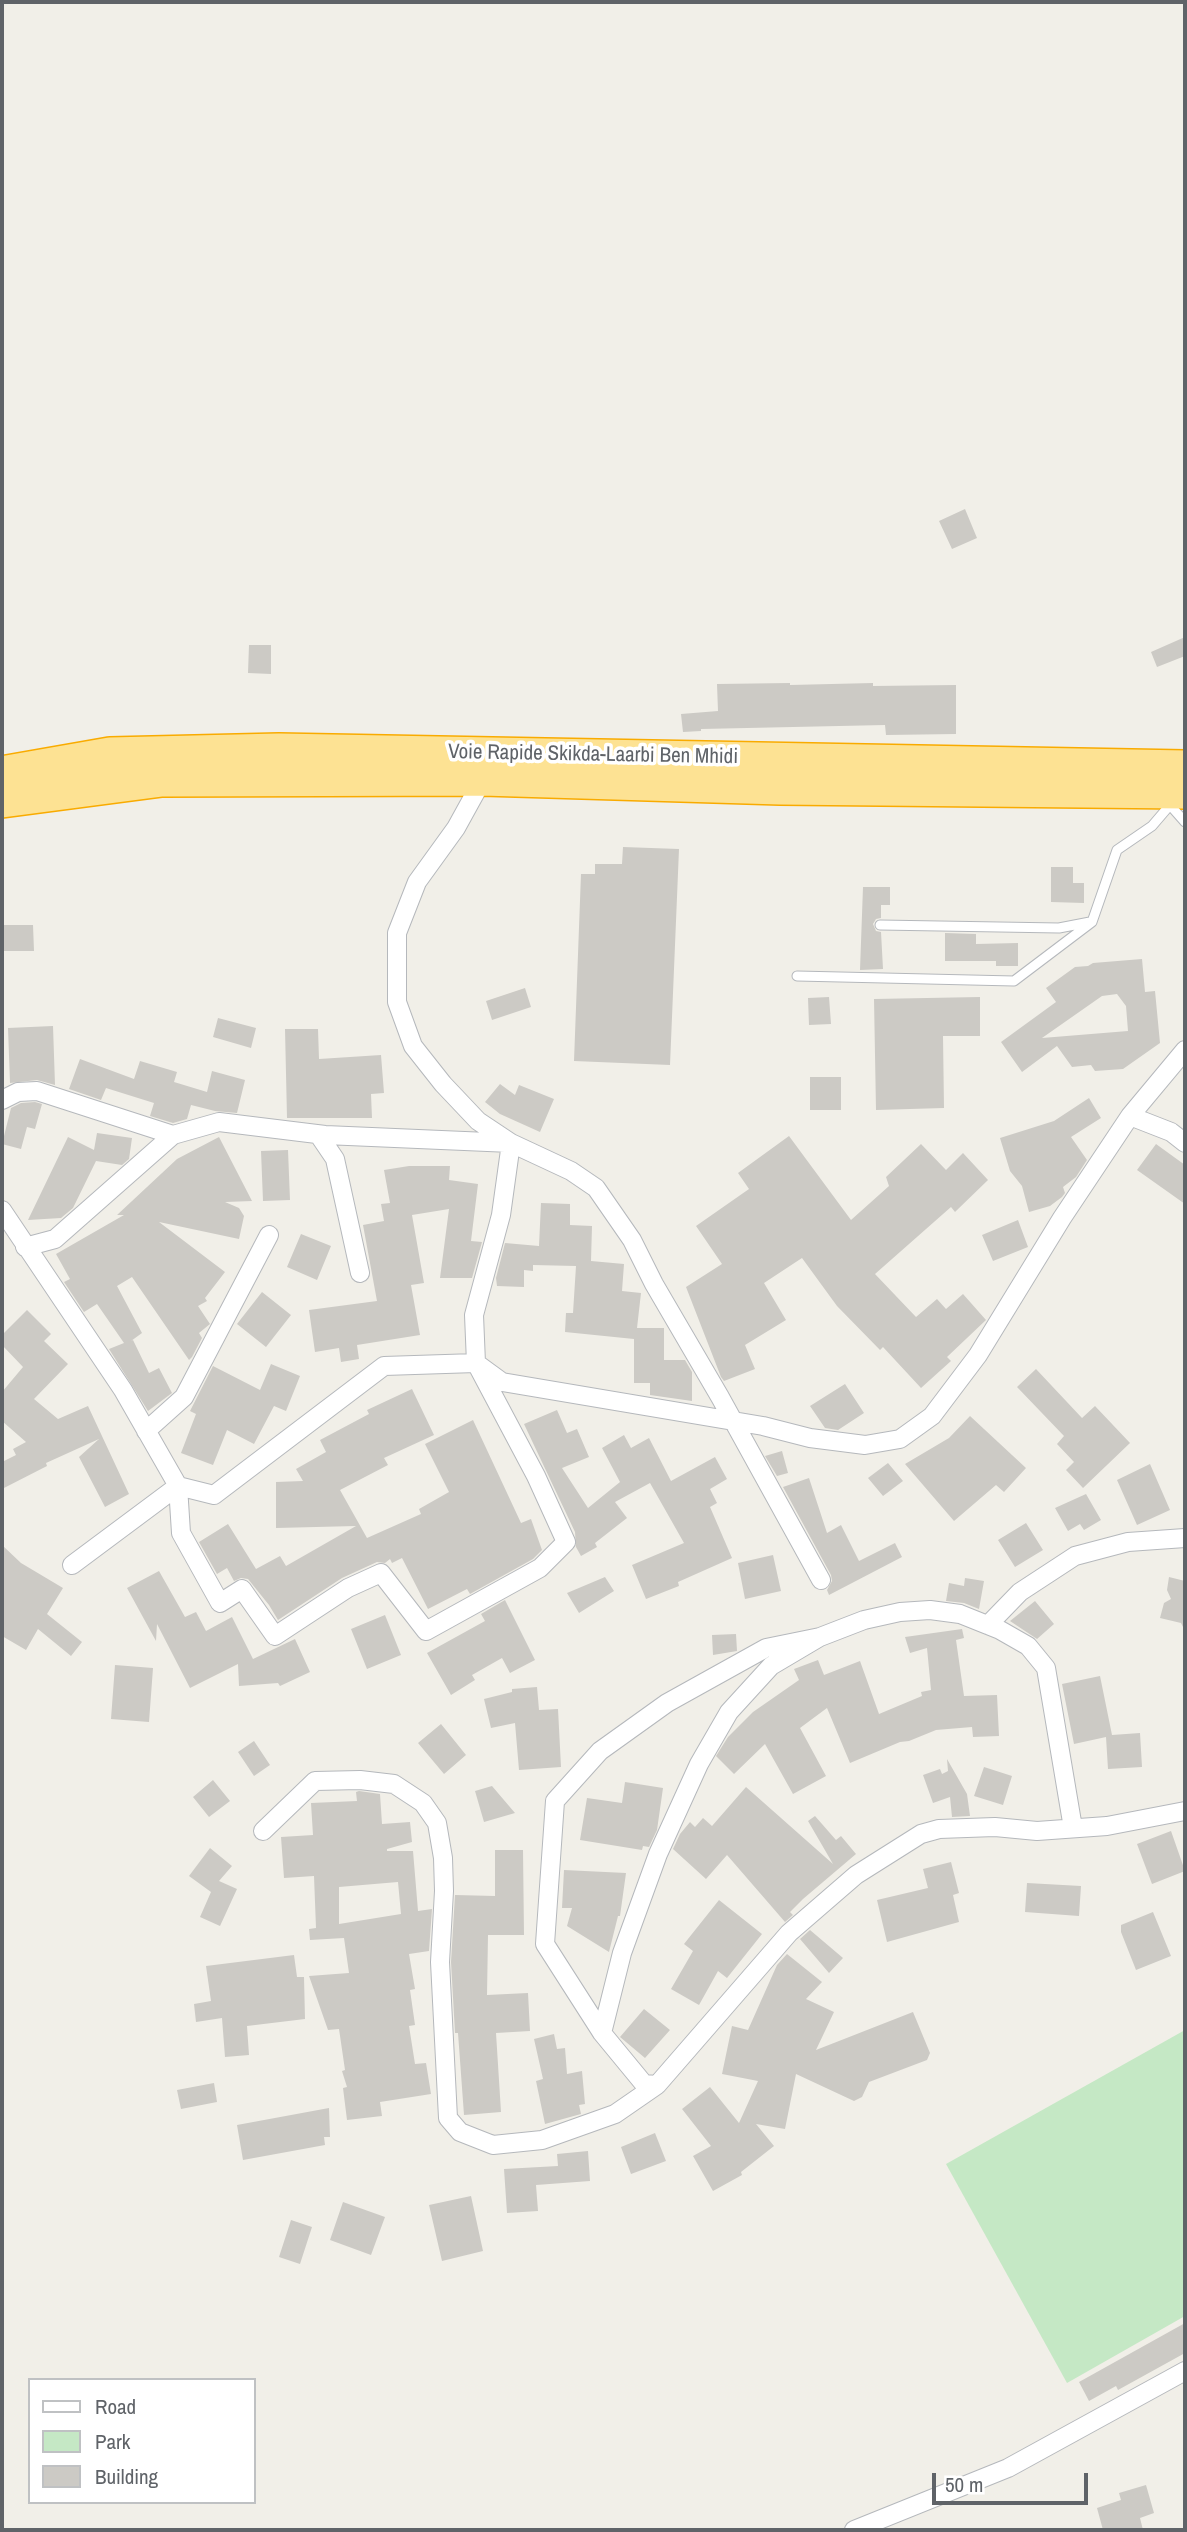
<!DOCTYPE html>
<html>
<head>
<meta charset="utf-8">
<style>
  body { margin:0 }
  #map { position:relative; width:1187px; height:2532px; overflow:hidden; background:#f1efe8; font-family:"Archivo Narrow",sans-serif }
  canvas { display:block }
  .frame { position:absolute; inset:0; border:4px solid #5f6368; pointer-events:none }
  .legend { position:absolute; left:28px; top:2378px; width:228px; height:126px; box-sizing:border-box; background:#fff; border:2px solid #bfc1c3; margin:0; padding:9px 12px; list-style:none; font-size:21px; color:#5f6368 }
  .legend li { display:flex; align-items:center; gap:14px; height:35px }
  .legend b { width:35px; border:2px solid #bfc1c3 }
  .scale { position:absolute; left:932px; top:2473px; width:156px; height:32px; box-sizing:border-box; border:4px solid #5f6368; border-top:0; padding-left:9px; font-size:21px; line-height:24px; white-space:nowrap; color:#5f6368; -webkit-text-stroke:5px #fff; paint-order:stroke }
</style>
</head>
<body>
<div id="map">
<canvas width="1187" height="2532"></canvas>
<div class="frame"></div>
<ul class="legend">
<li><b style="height:9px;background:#fff"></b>Road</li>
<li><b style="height:19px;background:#c5e8c5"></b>Park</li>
<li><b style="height:19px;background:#cccac5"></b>Building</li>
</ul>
<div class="scale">50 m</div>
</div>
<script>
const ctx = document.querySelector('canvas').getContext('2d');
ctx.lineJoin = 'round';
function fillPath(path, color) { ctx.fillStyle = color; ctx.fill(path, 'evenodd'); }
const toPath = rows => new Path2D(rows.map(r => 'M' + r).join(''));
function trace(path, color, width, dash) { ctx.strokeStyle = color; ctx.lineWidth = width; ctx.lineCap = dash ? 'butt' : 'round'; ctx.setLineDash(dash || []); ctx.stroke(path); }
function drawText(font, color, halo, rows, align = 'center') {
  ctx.font = font + ' "Archivo Narrow",sans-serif'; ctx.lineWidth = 7; ctx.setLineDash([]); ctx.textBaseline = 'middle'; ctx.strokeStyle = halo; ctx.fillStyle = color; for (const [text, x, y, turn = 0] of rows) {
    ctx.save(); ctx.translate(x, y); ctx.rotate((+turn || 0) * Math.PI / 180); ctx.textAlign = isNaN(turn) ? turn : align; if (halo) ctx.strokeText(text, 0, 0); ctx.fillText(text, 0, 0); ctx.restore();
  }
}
fillPath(toPath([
  [1185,2030,1185,2316,1067,2383,946,2164]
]), '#c5e8c5');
fillPath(toPath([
  [965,509,977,538,952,549,939,521],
  [1185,637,1185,656,1157,667,1151,652],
  [249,645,271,645,271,674,248,673],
  [790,683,790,685,873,683,873,686,956,685,956,734,886,735,885,725,701,729,701,731,683,732,681,714,718,711,717,684],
  [623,847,679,849,670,1065,574,1061,581,874,595,874,595,864,622,864],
  [1051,867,1073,867,1073,883,1084,883,1084,903,1051,902],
  [863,887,890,887,890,905,881,905,881,918,876,919,873,924,876,931,881,932,883,969,860,970],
  [2,925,33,925,34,951,2,951],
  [945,933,976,934,976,944,1018,943,1018,966,996,966,996,961,945,961],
  [1142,959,1145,992,1155,991,1160,1043,1123,1069,1095,1071,1091,1065,1072,1067,1057,1046,1022,1072,1001,1042,1056,1002,1046,988,1075,967,1088,966,1093,963],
  [1117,994,1126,1006,1128,1031,1042,1038,1102,996],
  [525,988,531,1007,492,1020,486,1001],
  [829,997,831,1024,809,1025,808,998],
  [980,997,980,1036,943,1036,944,1108,876,1110,874,999],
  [218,1018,256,1028,251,1048,213,1037],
  [53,1026,55,1085,37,1080,10,1083,8,1028],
  [285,1029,318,1029,319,1059,381,1055,384,1093,371,1094,372,1118,287,1118],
  [80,1059,134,1079,140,1061,177,1072,174,1082,207,1092,212,1071,245,1080,237,1113,215,1111,191,1105,187,1119,173,1123,150,1116,154,1103,106,1088,101,1100,69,1089],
  [810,1077,841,1077,841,1110,810,1110],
  [500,1084,515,1095,519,1085,554,1099,540,1132,500,1114,485,1102],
  [1089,1098,1101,1118,1071,1137,1087,1160,1076,1177,1063,1187,1065,1193,1062,1197,1050,1206,1029,1212,1022,1186,1010,1171,1000,1138,1054,1121],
  [35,1102,42,1104,35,1129,27,1127,21,1149,2,1144,11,1108,21,1103],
  [97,1133,132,1138,129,1159,122,1165,96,1161,73,1208,61,1218,28,1220,68,1137,94,1150],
  [789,1136,851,1220,889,1186,886,1177,921,1144,946,1170,963,1153,988,1180,955,1212,951,1207,875,1274,916,1317,937,1299,946,1309,963,1294,986,1320,947,1357,951,1361,921,1388,883,1347,880,1350,837,1306,802,1258,764,1283,786,1320,745,1345,755,1369,724,1381,721,1377,686,1287,722,1264,696,1226,749,1189,738,1173],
  [219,1137,252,1201,225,1202,239,1208,244,1216,239,1239,159,1222,225,1272,205,1298,207,1301,198,1306,210,1324,199,1333,202,1338,192,1357,189,1360,132,1277,117,1286,142,1333,131,1341,133,1340,149,1373,159,1368,172,1393,148,1411,109,1349,124,1343,97,1304,84,1312,64,1282,70,1279,56,1254,124,1215,117,1215,177,1159],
  [1156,1144,1185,1165,1185,1204,1137,1170],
  [288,1150,290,1200,263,1201,261,1151],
  [409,1166,450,1166,449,1180,478,1184,471,1241,482,1242,472,1278,440,1278,449,1209,412,1215,424,1283,411,1285,420,1335,357,1345,359,1359,341,1362,339,1348,315,1352,309,1310,377,1301,363,1225,384,1221,381,1204,390,1203,384,1170],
  [541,1203,570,1204,570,1225,592,1226,591,1261,624,1264,622,1291,641,1293,637,1328,664,1328,664,1360,685,1360,692,1372,692,1401,650,1395,650,1383,634,1383,634,1339,565,1332,566,1313,573,1313,576,1266,533,1265,533,1271,524,1270,524,1287,497,1286,496,1278,505,1243,539,1246],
  [1018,1220,1028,1247,993,1261,982,1235],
  [301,1234,331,1246,317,1280,287,1267],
  [262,1292,291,1315,266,1347,237,1324],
  [27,1310,51,1334,44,1341,68,1364,34,1399,58,1419,88,1406,129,1494,105,1507,79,1457,99,1439,46,1463,47,1466,2,1489,2,1462,16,1455,13,1449,26,1442,2,1421,2,1392,23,1367,2,1345,2,1335],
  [271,1364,300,1376,286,1411,274,1406,254,1444,227,1430,213,1465,181,1453,196,1414,190,1411,213,1366,260,1390],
  [1036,1369,1082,1418,1095,1406,1130,1443,1083,1488,1066,1470,1074,1462,1057,1444,1064,1436,1017,1387],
  [845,1384,864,1413,838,1430,825,1428,810,1406],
  [412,1389,434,1435,384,1458,388,1465,340,1490,367,1538,421,1514,419,1509,449,1492,425,1444,473,1420,521,1523,531,1519,542,1550,533,1559,470,1594,467,1589,428,1609,402,1558,392,1563,390,1559,385,1563,377,1562,342,1578,278,1620,269,1605,248,1579,241,1578,234,1581,227,1568,217,1574,199,1542,228,1524,256,1569,280,1556,286,1566,356,1526,276,1528,276,1482,303,1481,296,1469,326,1452,320,1440,369,1414,367,1410],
  [557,1410,567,1433,577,1429,589,1457,562,1468,588,1508,620,1482,602,1448,624,1435,631,1448,649,1438,671,1481,715,1457,727,1479,710,1489,717,1503,710,1507,732,1558,678,1582,679,1586,646,1599,632,1565,684,1543,650,1483,615,1502,627,1518,595,1543,597,1547,581,1556,576,1547,575,1532,524,1424],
  [970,1416,1026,1468,1004,1492,996,1485,954,1521,905,1464,949,1438],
  [782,1451,788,1473,777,1476,765,1456],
  [888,1463,903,1481,883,1496,868,1478],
  [1150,1464,1170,1510,1137,1525,1117,1480],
  [809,1478,827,1533,841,1525,859,1561,895,1543,902,1557,829,1595,827,1590,832,1581,831,1575,783,1487],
  [1086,1494,1101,1520,1084,1530,1080,1524,1068,1531,1055,1508],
  [1026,1523,1043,1550,1015,1567,998,1540],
  [2,1545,21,1563,63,1588,47,1614,82,1642,71,1656,38,1629,26,1650,2,1636],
  [773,1555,781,1591,745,1599,738,1563],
  [159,1571,185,1617,196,1612,206,1631,232,1617,253,1659,295,1639,310,1672,280,1686,278,1683,239,1686,238,1664,190,1688,157,1624,156,1641,127,1588],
  [605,1577,614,1591,579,1613,567,1593],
  [1169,1577,1185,1581,1185,1631,1181,1623,1160,1618,1164,1603,1171,1599,1167,1590],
  [965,1578,984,1581,979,1609,964,1603,946,1601,949,1583,964,1586],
  [505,1600,535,1660,510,1673,502,1658,472,1675,475,1680,451,1695,427,1653,485,1621,481,1614],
  [1035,1601,1054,1624,1037,1639,1010,1621],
  [385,1615,401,1655,367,1669,351,1629],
  [962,1629,964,1638,956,1640,964,1696,997,1695,999,1736,973,1737,972,1727,936,1730,909,1741,900,1742,850,1763,827,1708,800,1728,826,1776,793,1794,765,1744,734,1774,716,1756,728,1737,753,1712,799,1680,794,1669,818,1660,824,1675,860,1661,879,1714,922,1696,921,1692,931,1690,927,1648,910,1653,905,1637],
  [736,1634,737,1651,713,1655,712,1635],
  [115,1665,153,1668,149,1722,111,1719],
  [1100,1676,1112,1735,1140,1733,1142,1767,1108,1769,1106,1737,1074,1744,1062,1684],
  [537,1687,539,1710,558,1709,561,1767,519,1770,515,1723,491,1728,484,1699,512,1692,512,1689],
  [441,1724,466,1755,444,1774,418,1743],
  [254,1741,270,1765,254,1776,238,1752],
  [947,1759,967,1794,970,1816,952,1817,950,1797,933,1803,923,1775,940,1769,942,1774,948,1771],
  [984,1767,1012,1776,1003,1805,974,1796],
  [213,1780,230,1801,209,1817,193,1797],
  [625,1782,663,1788,657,1830,649,1847,643,1846,642,1850,580,1840,587,1798,622,1803],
  [492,1786,515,1813,484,1822,475,1791],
  [746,1787,833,1864,808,1821,815,1816,836,1840,841,1836,856,1854,803,1899,790,1912,793,1915,785,1922,727,1855,706,1879,673,1849,680,1834,690,1822,695,1827,703,1818,712,1826],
  [359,1791,380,1794,382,1824,410,1822,412,1842,387,1849,387,1851,413,1851,418,1911,432,1909,429,1951,409,1954,415,1989,410,1990,415,2025,409,2026,415,2064,426,2063,431,2094,380,2102,382,2116,347,2120,343,2088,347,2087,342,2071,345,2070,339,2029,328,2030,309,1976,349,1973,344,1938,310,1940,309,1929,316,1928,314,1876,284,1878,281,1837,313,1835,311,1803,357,1801,356,1792],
  [398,1882,401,1914,339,1924,339,1887],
  [1171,1831,1185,1871,1152,1884,1137,1844],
  [210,1848,232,1866,219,1881,237,1889,220,1926,200,1917,211,1892,189,1876],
  [495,1850,523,1850,524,1935,488,1935,487,1995,528,1993,530,2031,496,2033,501,2112,464,2115,458,2033,455,2033,451,1962,455,1895,495,1896],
  [951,1862,959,1893,953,1895,959,1922,887,1942,877,1900,928,1888,923,1869],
  [564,1870,626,1873,620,1916,618,1916,609,1952,567,1926,572,1908,562,1908],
  [1027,1883,1081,1886,1079,1916,1025,1912],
  [719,1900,762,1934,727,1978,718,1971,699,2005,671,1989,693,1951,684,1944],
  [1153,1912,1171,1956,1136,1970,1121,1932,1121,1925],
  [810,1930,843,1958,829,1973,800,1939],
  [787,1954,822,1982,806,1999,834,2012,816,2050,913,2012,930,2053,927,2060,869,2082,862,2097,854,2101,796,2074,785,2129,756,2124,774,2146,741,2172,742,2175,713,2191,693,2156,711,2146,682,2109,710,2087,739,2123,758,2081,722,2074,732,2026,748,2030,777,1965],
  [294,1955,297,1977,304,1977,305,2019,247,2026,249,2055,225,2057,222,2018,196,2022,194,2004,211,2001,206,1966],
  [644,2009,670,2030,645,2058,620,2037],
  [554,2034,557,2049,565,2048,567,2074,582,2071,585,2104,579,2105,581,2114,545,2124,536,2081,543,2079,534,2039],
  [214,2083,217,2102,181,2109,177,2090],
  [329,2108,330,2137,324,2137,325,2145,243,2160,237,2125],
  [655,2133,666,2161,631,2174,621,2147],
  [588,2151,590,2181,536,2185,538,2211,507,2213,504,2169,558,2166,557,2154],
  [471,2196,483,2251,442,2261,429,2205],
  [343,2202,385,2217,371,2255,330,2240],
  [291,2220,312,2227,300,2264,279,2257],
  [1185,2323,1185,2353,1118,2390,1116,2386,1089,2401,1079,2382],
  [1146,2485,1154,2513,1140,2518,1143,2530,1103,2530,1097,2508,1121,2500,1119,2493]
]), '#cccac5');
const lane = toPath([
  [1170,805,1185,822],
  [880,925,1059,928,1090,922],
  [797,976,1014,981,1092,922,1117,850,1152,826,1170,805,1167,799]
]);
const street = toPath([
  [483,779,456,828,417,882,397,933,397,1002,413,1046,443,1084,478,1121,511,1143,571,1171,596,1188,632,1240,654,1284,720,1397,821,1580],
  [2,1100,18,1092,37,1091,173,1135,219,1122,325,1135,511,1143,501,1215,474,1315,476,1363,502,1382,763,1426,810,1438,865,1445,900,1439,932,1416,978,1355,1062,1218,1130,1116,1185,1050],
  [1130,1116,1171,1132,1185,1143],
  [318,1134,335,1159,360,1273],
  [2,1210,123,1390,178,1486,214,1495,384,1366,476,1363,536,1476,566,1542,540,1568,426,1631,381,1573,348,1588,275,1636,242,1589,220,1603,181,1533,178,1486],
  [25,1247,55,1239,173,1135],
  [146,1431,184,1397,269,1235],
  [72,1565,178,1486],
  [988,1625,1020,1592,1075,1556,1128,1542,1185,1538],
  [820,1637,766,1648,667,1703,600,1751,555,1801,545,1944,602,2033,644,2084,657,2085,789,1933,856,1875,921,1834,939,1829,995,1827,1037,1831,1107,1826,1185,1811],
  [263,1831,315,1781,360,1780,394,1784,423,1803,437,1823,443,1858,444,1891,440,1962,448,2118,460,2132,493,2145,542,2140,615,2114,657,2085],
  [602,2033,622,1953,658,1854,699,1764,729,1712,771,1666,820,1637,864,1620,900,1612,930,1610,960,1614,1000,1630,1028,1646,1046,1668,1073,1828],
  [854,2530,1008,2468,1185,2371]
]);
const highway = toPath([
  [2,773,110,754,279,750,1185,767],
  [2,801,162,780,483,779,780,788,1185,792]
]);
trace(lane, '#b5b8bc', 11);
trace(street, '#b5b8bc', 20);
trace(highway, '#f9ab00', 36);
trace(lane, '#fff', 9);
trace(street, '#fff', 18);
trace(highway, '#fde293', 33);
drawText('21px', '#5f6368', '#fff', [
  ["Voie Rapide Skikda-Laarbi Ben Mhidi",593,755,1]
]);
</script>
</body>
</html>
